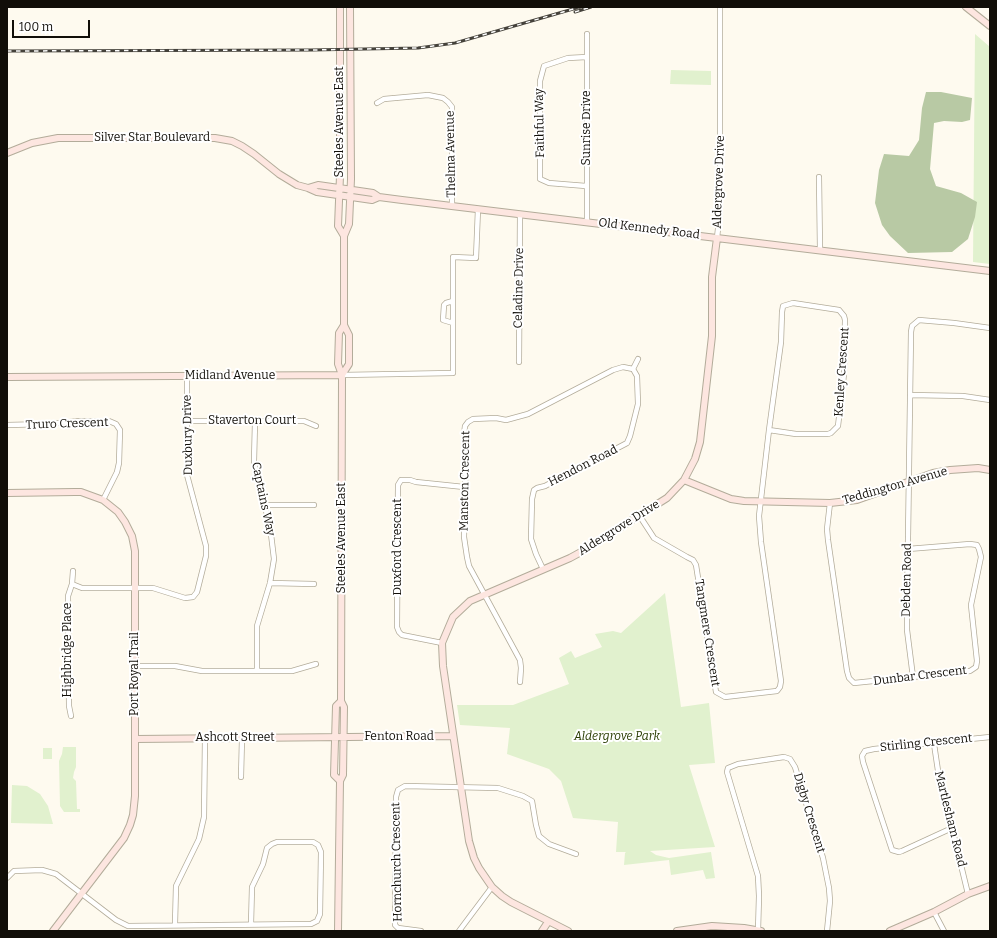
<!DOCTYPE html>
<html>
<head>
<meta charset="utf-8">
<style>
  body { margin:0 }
  #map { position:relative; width:997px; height:938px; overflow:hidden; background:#fefaef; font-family:Bitter,serif }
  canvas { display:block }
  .frame { position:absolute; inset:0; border:8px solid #110e08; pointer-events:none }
  .scale { position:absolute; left:12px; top:20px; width:78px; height:18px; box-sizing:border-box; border:2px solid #110e08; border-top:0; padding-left:5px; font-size:12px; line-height:14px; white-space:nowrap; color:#110e08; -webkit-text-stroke:3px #fff; paint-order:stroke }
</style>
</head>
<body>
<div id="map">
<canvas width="997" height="938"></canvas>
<div class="frame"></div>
<div class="scale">100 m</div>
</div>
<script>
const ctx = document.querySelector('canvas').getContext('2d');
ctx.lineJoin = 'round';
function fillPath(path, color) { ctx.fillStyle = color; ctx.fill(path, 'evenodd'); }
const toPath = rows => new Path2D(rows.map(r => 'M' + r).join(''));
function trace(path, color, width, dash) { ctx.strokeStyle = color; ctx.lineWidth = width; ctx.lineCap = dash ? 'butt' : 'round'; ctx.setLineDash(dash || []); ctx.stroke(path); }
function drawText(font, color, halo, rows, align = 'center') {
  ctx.font = font + ' Bitter,serif'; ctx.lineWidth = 4; ctx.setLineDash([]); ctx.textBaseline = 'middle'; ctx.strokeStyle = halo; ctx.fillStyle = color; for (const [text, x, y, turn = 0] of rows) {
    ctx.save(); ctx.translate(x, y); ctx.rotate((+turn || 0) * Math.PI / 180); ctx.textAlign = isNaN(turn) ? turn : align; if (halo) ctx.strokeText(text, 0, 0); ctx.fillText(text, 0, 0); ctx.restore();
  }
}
fillPath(toPath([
  [975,34,990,47,990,264,973,262],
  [671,70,711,71,711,85,670,84],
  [665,593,681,707,709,703,715,763,689,765,715,847,650,851,656,855,669,858,711,852,715,878,706,879,703,870,671,875,669,860,624,865,625,853,626,852,616,852,618,822,573,818,561,781,549,769,507,754,510,728,460,725,457,705,513,705,569,684,559,658,571,651,575,658,602,647,595,634,613,631,621,633],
  [63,747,76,747,76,767,74,772,73,778,76,781,77,809,80,809,80,812,64,812,60,806,59,761,62,754],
  [43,748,52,748,52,759,43,759],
  [12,785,27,786,40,794,48,806,53,824,11,823]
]), '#e1f1ce');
fillPath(toPath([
  [926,92,941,92,972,98,970,120,962,122,944,121,934,123,930,169,936,186,961,193,977,202,975,217,968,239,952,252,908,253,890,236,882,225,875,203,879,170,884,154,909,156,919,140,922,108]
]), '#b8c9a4');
const street = toPath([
  [587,34,587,222],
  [377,103,384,99,428,95,443,98,448,102,452,107,452,206],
  [819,177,820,250],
  [586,186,549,183,540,179,540,81,544,66,568,58,587,57],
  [717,238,720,210,720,7],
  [453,323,443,320,444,305,446,303,453,301],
  [519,362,520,214],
  [633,369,638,359],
  [342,375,453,373,453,257,476,258,478,209],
  [910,395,963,396,990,400],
  [188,421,304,421,316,426],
  [255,422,254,461,256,473,270,526,274,559,270,583,257,626,257,670],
  [7,425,48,424,80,421,109,421,116,424,120,430,119,463,117,472,103,500],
  [830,503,827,529,828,540,847,671,849,678,854,683,970,671,976,667,977,661,971,605,981,557,979,549,977,545,970,544,908,549],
  [266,505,314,505],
  [639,515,654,538,687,557,693,560,696,565,716,692,725,697,777,691,780,687,781,681,761,542,759,516,769,430,781,342,782,312,783,306,793,303,839,310,844,316,845,320,844,374,838,426,831,433,828,434,796,434,769,430],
  [543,569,536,554,531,539,532,499,534,490,537,488,545,486,627,443,630,436,638,404,637,376,633,369],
  [270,583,314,584],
  [72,584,73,571],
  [442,643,402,635,399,632,397,627,398,485,401,480,410,480,416,482,464,487],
  [135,666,175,666,202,671,292,671,316,664],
  [913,677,907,630,907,607,911,332,912,326,919,320,954,323,990,328],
  [520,682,521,668,520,660,469,566,467,557,464,537,466,449,464,434,465,426,468,422,473,419,496,418,506,420,528,414,613,370,623,367,633,369],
  [71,716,69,706,68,596,72,584,82,588,153,588,185,598,193,597,197,592,206,556,206,546,187,475,187,376],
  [934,744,940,784,952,828,968,894],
  [241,777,242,738],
  [952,828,902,851,899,852,892,850,863,762,862,756,865,751,874,749,990,737],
  [7,878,14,871,42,870,56,874,116,920,128,926,311,924,317,921,320,914,321,852,318,845,313,842,277,842,272,844,267,848,263,864,252,887,251,924],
  [934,912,944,931],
  [175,924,176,886,199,839,204,817,205,738],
  [421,931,398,928,395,925,396,797,398,790,405,786,498,788,523,796,532,801,536,825,539,836,549,844,576,854],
  [459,931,492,887],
  [758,931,759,896,758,876,727,772,728,768,738,764,784,757,790,759,795,767,823,858,829,888,830,901,827,931]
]);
const secondary = toPath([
  [340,7,340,176,338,226,344,236],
  [966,7,990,26],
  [7,153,32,143,58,138,215,138,232,141,242,146,254,154,279,174,297,185,308,188,317,192,372,200,379,197,402,200,990,271],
  [308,188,318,185,339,188,373,193,379,197],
  [342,375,349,364,349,335,344,325,344,236,349,224,351,179,350,7],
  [7,377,342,375],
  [684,480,731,499,744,501,830,503,857,500,933,473,950,470,978,468,990,470],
  [7,493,75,492,81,492,103,500,118,512,125,522,132,536,135,551,135,796,133,815,130,825,124,838,53,931],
  [135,739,453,736],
  [340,781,334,775,336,706,341,701],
  [338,931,340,781,343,775,344,707,341,701,342,375,338,364,339,333,344,325],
  [542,931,548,922],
  [568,931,511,902,502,896,492,887,479,868,474,858,469,841,443,666,442,643,453,617,470,601,570,558,581,552,667,498,684,480,695,459,700,442,712,336,712,277,717,238],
  [677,931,712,926,744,928,761,931],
  [890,931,934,912,968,894,990,886]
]);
trace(street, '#b3ac9a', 6);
trace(secondary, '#b3ac9a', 8);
trace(street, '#fff', 4.5);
trace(secondary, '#fde6e0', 6);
const rail = toPath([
  [575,12,591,7],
  [7,51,311,50,418,48,455,43,580,7]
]);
trace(rail, '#44413a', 3);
trace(rail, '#fff', 1.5, [4.5]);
drawText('12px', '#110e08', '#fff', [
  ["Steeles Avenue East",340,122,-90],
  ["Faithful Way",540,123,-91],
  ["Sunrise Drive",587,128,-90],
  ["Silver Star Boulevard",152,138],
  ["Thelma Avenue",451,154,-91],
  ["Aldergrove Drive",719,182,-88],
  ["Old Kennedy Road",649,229,7],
  ["Celadine Drive",519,288,-89],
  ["Kenley Crescent",842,372,-86],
  ["Midland Avenue",230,376],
  ["Staverton Court",252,421],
  ["Truro Crescent",67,424,-2],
  ["Duxbury Drive",188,435,-91],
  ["Hendon Road",583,466,-27],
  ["Manston Crescent",465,481,-89],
  ["Teddington Avenue",895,486,-16],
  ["Captains Way",263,499,78],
  ["Aldergrove Drive",619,528,-32],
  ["Steeles Avenue East",342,538,-90],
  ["Duxford Crescent",398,547,-90],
  ["Debden Road",907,580,-89],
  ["Tangmere Crescent",707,633,81],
  ["Highbridge Place",68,650,-90],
  ["Port Royal Trail",135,674,-90],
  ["Dunbar Crescent",920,676,-7],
  ["Fenton Road",399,737],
  ["Ashcott Street",235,738],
  ["Stirling Crescent",926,743,-6],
  ["Digby Crescent",809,813,73],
  ["Martlesham Road",950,819,76],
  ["Hornchurch Crescent",397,862,-91]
]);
drawText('italic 12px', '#293d02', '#fff', [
  ["Aldergrove Park",617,737]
]);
</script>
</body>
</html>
